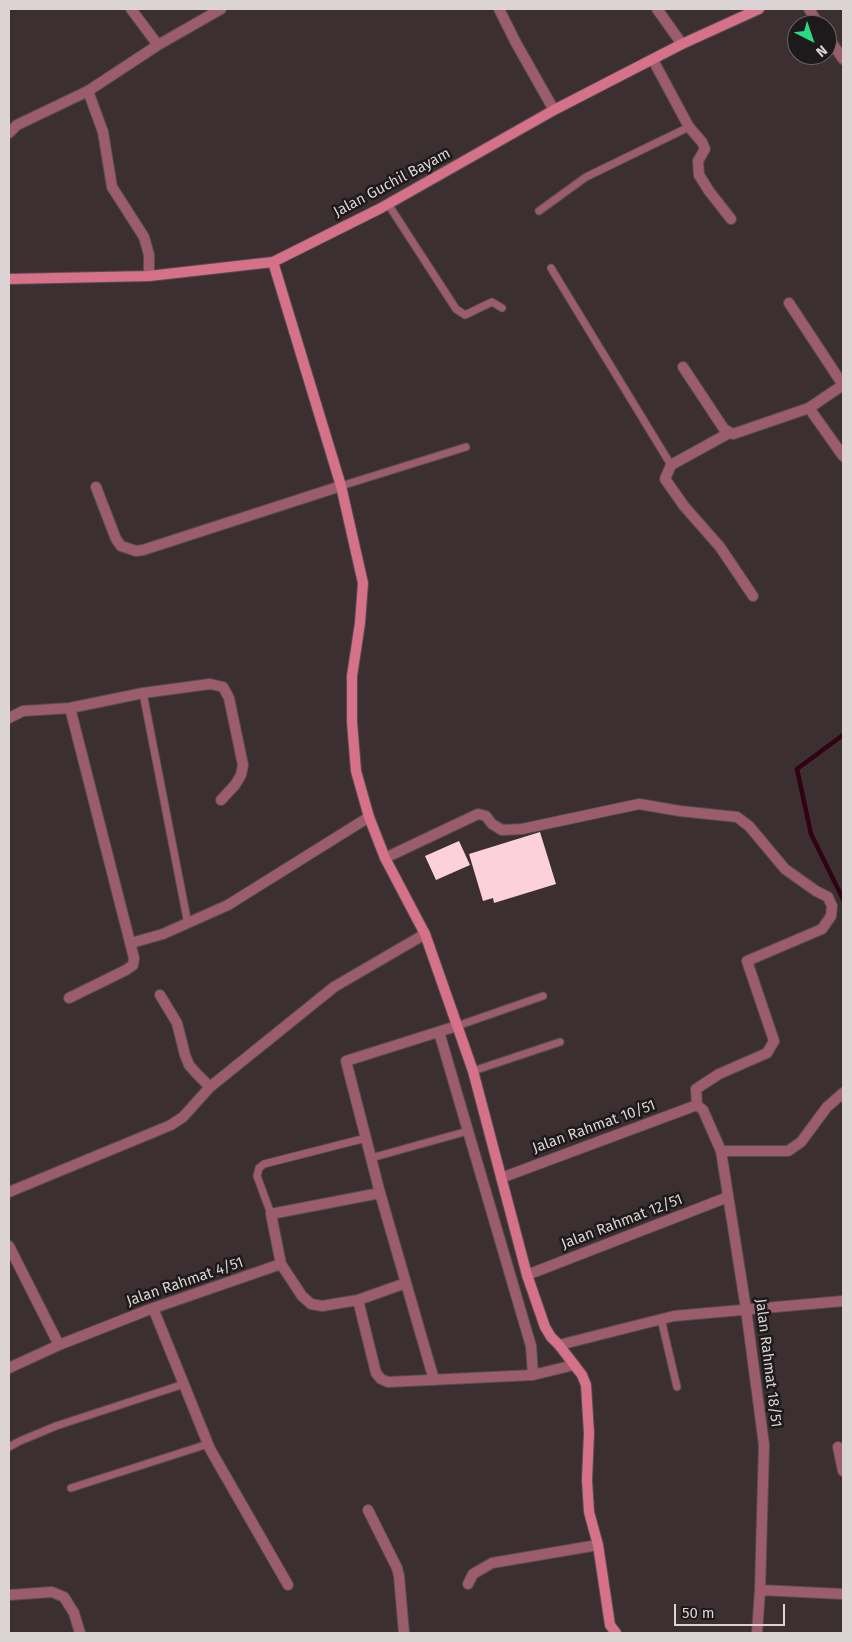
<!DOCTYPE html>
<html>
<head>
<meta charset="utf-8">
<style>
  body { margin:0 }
  #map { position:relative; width:852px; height:1642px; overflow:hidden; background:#3b2f31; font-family:"Fira Sans",sans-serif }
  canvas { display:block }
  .frame { position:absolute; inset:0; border:10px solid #dbd3d4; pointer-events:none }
  .north { position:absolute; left:787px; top:15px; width:50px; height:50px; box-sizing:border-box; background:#1e191a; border:1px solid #6a6364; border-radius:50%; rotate:139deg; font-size:14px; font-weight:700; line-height:20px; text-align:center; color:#dbd3d4 }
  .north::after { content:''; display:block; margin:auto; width:18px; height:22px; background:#2dd883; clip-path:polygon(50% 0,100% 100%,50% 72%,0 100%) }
  .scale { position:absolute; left:674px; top:1604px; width:111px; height:22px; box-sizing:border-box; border:2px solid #dbd3d4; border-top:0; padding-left:6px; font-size:15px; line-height:18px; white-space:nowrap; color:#dbd3d4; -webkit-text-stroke:4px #1e191a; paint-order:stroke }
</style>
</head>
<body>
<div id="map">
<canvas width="852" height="1642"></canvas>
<div class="frame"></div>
<div class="north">N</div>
<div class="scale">50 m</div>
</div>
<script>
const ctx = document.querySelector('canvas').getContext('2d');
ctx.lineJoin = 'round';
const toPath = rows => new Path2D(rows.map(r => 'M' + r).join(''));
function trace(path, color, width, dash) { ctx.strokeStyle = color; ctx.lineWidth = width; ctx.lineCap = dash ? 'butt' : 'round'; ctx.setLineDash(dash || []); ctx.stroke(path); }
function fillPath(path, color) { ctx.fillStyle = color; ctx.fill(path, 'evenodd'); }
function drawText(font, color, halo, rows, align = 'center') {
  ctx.font = font + ' "Fira Sans",sans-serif'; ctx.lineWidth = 5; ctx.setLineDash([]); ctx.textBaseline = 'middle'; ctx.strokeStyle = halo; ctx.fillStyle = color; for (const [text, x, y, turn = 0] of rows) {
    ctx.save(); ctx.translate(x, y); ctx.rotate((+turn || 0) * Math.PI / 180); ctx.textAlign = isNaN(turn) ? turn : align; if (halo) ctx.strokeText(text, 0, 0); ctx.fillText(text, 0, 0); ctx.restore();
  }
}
trace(toPath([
  [843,735,797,769,811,834,843,899]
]), '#310312', 4.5);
fillPath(toPath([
  [540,832,556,884,494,903,493,898,483,901,469,854],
  [459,841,470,865,436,880,425,856]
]), '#fcd1d9');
const lane = toPath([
  [388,204,456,309,465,315,492,302,502,308],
  [539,211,586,177,689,127],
  [551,268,671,465],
  [341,486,466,447],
  [143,693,188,924],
  [457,1026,543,996],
  [473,1071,560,1042],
  [371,1158,468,1131],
  [271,1214,257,1176,259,1168,264,1164,366,1138],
  [661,1319,677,1387],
  [9,1447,20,1441,56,1426,184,1384],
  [71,1488,208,1444]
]);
const street = toPath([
  [131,9,158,45],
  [499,9,516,43,554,110],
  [657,9,682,44],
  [809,9,819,25],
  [827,36,843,59],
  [653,60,689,127,702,142,705,149,698,161,699,175,709,191,731,219],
  [88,91,103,132,112,187,144,237,149,255,149,276],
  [9,133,17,125,88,91,158,45,221,9],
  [789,303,843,385],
  [683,367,724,429,733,434,809,408,843,385],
  [809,408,843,456],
  [729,433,671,465,665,479,684,506,720,547,753,596],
  [96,487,116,539,121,546,136,551,143,550,341,486],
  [9,718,23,711,70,708],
  [385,858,478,814,486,816,492,824,502,830,522,829,639,804,680,811,737,817,749,826,785,869,816,891,828,897,832,906,831,916,822,929,747,961,774,1041,767,1053,719,1074,696,1089,697,1105],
  [131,943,163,934,228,905,369,817],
  [160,995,177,1023,185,1055,189,1065,196,1073,210,1087],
  [69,998,126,970,133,965,134,958,70,708,143,693,210,684,223,687,229,698,243,765,241,775,235,785,221,800],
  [439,1032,531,1346,533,1375],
  [697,1105,703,1110,721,1151,746,1309,764,1445,760,1590,757,1633],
  [721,1151,788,1151,801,1142,827,1107,843,1093],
  [501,1178,697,1105],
  [9,1192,171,1125,183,1117,210,1087,334,987,425,934],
  [9,1246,59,1345],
  [281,1264,271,1214,380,1193],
  [527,1275,728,1197],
  [406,1283,358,1300,376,1373,381,1379,388,1382,533,1375,574,1365],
  [153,1308,210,1449,288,1585],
  [559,1345,674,1316,843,1301],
  [9,1368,59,1345,148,1310,281,1264,302,1296,311,1304,322,1306,358,1300],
  [434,1380,380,1193,346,1061,457,1026],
  [838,1447,843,1471],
  [368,1510,397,1568,399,1576,404,1633],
  [468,1584,473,1574,492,1563,598,1545],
  [760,1590,843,1594],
  [9,1595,52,1592,64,1597,74,1613,80,1633]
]);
const secondary = toPath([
  [273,262,341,486,363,583,360,623,352,676,352,722,356,771,369,817,385,858,425,934,473,1071,527,1275,545,1327,551,1337,559,1345,582,1375,586,1385,589,1433,587,1480,589,1512,598,1545,610,1625,616,1633],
  [9,279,149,276,273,262,381,208,554,110,682,44,759,9]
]);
trace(lane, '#584d4e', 9);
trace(street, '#584d4e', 12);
trace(secondary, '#584d4e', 12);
trace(lane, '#9b5d6b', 7);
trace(street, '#9b5d6b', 10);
trace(secondary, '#d5728a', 10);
drawText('15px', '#dbd3d4', '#1e191a', [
  ["Jalan Guchil Bayam",392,183,-28],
  ["Jalan Rahmat 10/51",594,1127,-20],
  ["Jalan Rahmat 12/51",622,1222,-21],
  ["Jalan Rahmat 4/51",185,1282,-19],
  ["Jalan Rahmat 18/51",768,1363,83]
]);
</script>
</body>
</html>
